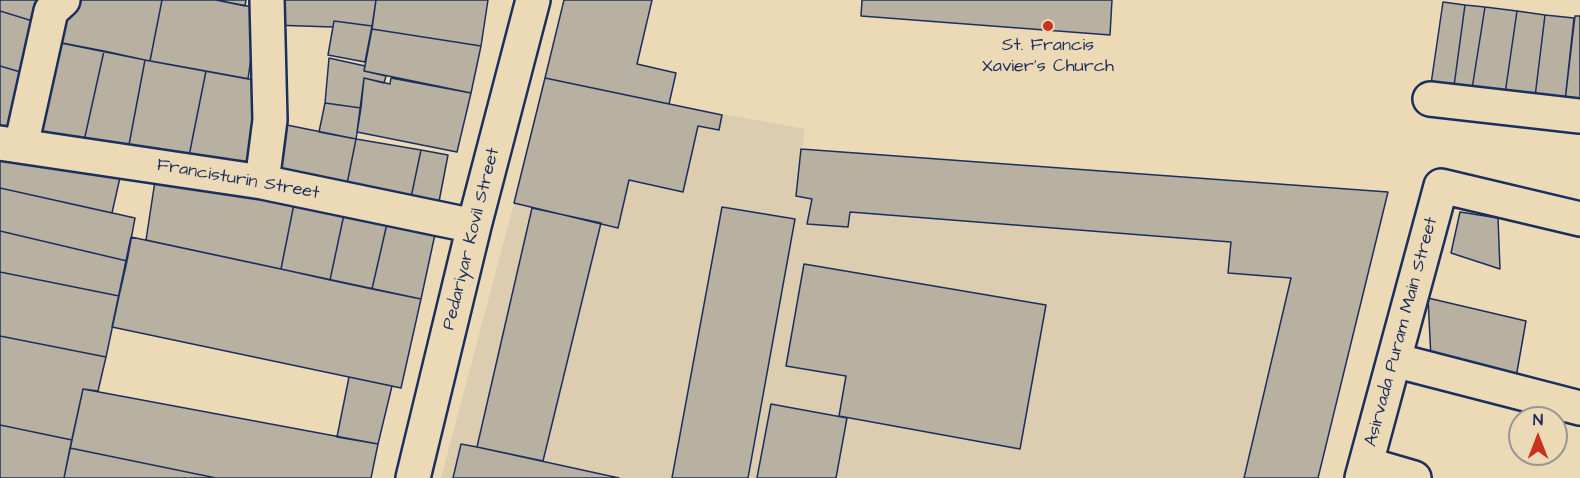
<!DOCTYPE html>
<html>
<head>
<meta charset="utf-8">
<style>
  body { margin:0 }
  #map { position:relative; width:1580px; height:478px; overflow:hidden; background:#ecdab7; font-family:"Architects Daughter",sans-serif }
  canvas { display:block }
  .north { position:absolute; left:1508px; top:406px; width:60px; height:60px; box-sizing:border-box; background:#ecdab7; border:2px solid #989693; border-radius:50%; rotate:0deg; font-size:16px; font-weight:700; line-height:24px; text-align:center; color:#1b2f5e }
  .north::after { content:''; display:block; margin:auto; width:21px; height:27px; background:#c8321e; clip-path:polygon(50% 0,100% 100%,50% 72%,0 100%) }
</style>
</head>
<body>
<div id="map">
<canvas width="1580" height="478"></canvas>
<div class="north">N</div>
</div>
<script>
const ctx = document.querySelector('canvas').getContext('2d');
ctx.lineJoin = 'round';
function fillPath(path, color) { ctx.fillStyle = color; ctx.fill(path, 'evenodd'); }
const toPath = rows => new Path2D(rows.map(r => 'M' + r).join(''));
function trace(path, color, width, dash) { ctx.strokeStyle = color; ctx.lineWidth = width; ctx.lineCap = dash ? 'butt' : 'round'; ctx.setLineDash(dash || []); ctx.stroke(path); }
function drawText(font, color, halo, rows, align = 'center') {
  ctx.font = font + ' "Architects Daughter",sans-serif'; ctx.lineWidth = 5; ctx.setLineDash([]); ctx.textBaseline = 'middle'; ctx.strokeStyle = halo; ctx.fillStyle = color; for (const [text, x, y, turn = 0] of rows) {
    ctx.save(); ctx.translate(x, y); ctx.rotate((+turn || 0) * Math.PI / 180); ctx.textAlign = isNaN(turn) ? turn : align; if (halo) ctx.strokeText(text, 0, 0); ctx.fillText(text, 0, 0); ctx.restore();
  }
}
fillPath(toPath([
  [545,78,669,104,805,129,802,149,1388,192,1318,478,441,478,514,203]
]), '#dccdb0');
const building = toPath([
  [0,0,46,0,39,23,0,11,0,0],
  [70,0,162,0,150,61,61,43,70,0],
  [162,0,216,0,258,8,248,79,150,61,162,0],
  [216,0,246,0,245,6,216,0],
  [273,0,376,0,372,26,334,21,333,27,272,25,273,0],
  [376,0,488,0,481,46,372,29,376,0],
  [564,0,652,0,637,64,676,73,669,104,545,78,564,0],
  [862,0,1112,0,1110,35,861,16,862,0],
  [1443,2,1465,5,1454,86,1431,84,1443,2],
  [1465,5,1485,7,1472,89,1454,86,1465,5],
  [1485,7,1517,11,1505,94,1472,89,1485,7],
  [0,11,39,23,24,73,0,66,0,11],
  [1517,11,1545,15,1535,97,1505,94,1517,11],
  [1545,15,1574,18,1565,101,1535,97,1545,15],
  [1575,16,1580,16,1580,103,1565,101,1575,16],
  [334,21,372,26,365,62,328,55,334,21],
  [372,29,481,46,471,93,364,71,372,29],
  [52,41,104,51,84,141,32,131,52,41],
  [104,51,145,60,128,150,84,141,104,51],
  [329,58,365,66,364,71,386,76,384,83,364,78,361,108,325,103,329,58],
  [145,60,206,71,188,161,128,150,145,60],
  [0,66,24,73,6,132,0,131,0,66],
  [206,71,266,82,257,175,188,161,206,71],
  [364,78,390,84,391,78,471,93,457,152,357,132,364,78],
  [545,78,722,115,719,130,698,126,683,192,629,180,618,228,514,203,545,78],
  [325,103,361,108,356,139,319,132,325,103],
  [282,124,356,139,345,194,271,179,282,124],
  [356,139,421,150,409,207,345,194,356,139],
  [0,148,121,173,112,213,0,188,0,148],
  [801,149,1388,192,1318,478,1244,478,1291,278,1228,273,1231,242,850,212,848,227,807,224,812,199,796,196,801,149],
  [421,150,448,155,437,212,409,207,421,150],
  [157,168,296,194,281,269,146,240,157,168],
  [0,188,135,218,127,261,0,231,0,188],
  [296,194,346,205,330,280,281,269,296,194],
  [346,205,389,215,372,289,330,280,346,205],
  [722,207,795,219,748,478,672,478,722,207],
  [532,208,601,223,543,461,477,447,532,208],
  [1460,212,1498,218,1500,269,1451,253,1460,212],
  [389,215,437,225,421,299,372,289,389,215],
  [0,231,127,261,119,296,0,272,0,231],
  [131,237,421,299,401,388,112,327,131,237],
  [804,264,1046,305,1020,449,839,416,846,376,786,366,804,264],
  [0,272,119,296,106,357,0,336,0,272],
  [1428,298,1526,321,1515,383,1431,358,1428,298],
  [0,336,106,357,98,391,83,389,72,440,0,425,0,336],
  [349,377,392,386,378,444,337,437,349,377],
  [83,389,378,444,371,478,216,478,70,448,83,389],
  [771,404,847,418,836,478,757,478,771,404],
  [0,425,72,440,64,478,0,478,0,425],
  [461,444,477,447,619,478,453,478,461,444],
  [70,448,216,478,64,478,70,448]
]);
fillPath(building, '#b8b0a1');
trace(building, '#1b2f5e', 1.5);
const minor = toPath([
  [1430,99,1580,116],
  [0,143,262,182,474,226],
  [21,146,51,11,63,0],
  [262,182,270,120,267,0],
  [1394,360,1580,408],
  [1366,464,1414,478],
  [413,478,474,226,533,0],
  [1362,478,1441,186,1580,219]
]);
trace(minor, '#1b2f5e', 38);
trace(minor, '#ecdab7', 33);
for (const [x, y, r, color] of [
  [1048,26,6,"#c8321e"]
]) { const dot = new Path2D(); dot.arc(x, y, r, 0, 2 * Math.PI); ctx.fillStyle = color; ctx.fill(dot); trace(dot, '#ecdab7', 2); }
drawText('18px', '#1b2f5e', '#ecdab7', [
  ["St. Francis",1048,46],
  ["Xavier's Church",1048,67]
]);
drawText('18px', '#1b2f5e', '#ecdab7', [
  ["Francisturin Street",238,180,10],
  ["Pedariyar Kovil Street",472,239,-76],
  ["Asirvada Puram Main Street",1402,332,-75]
]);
</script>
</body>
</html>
